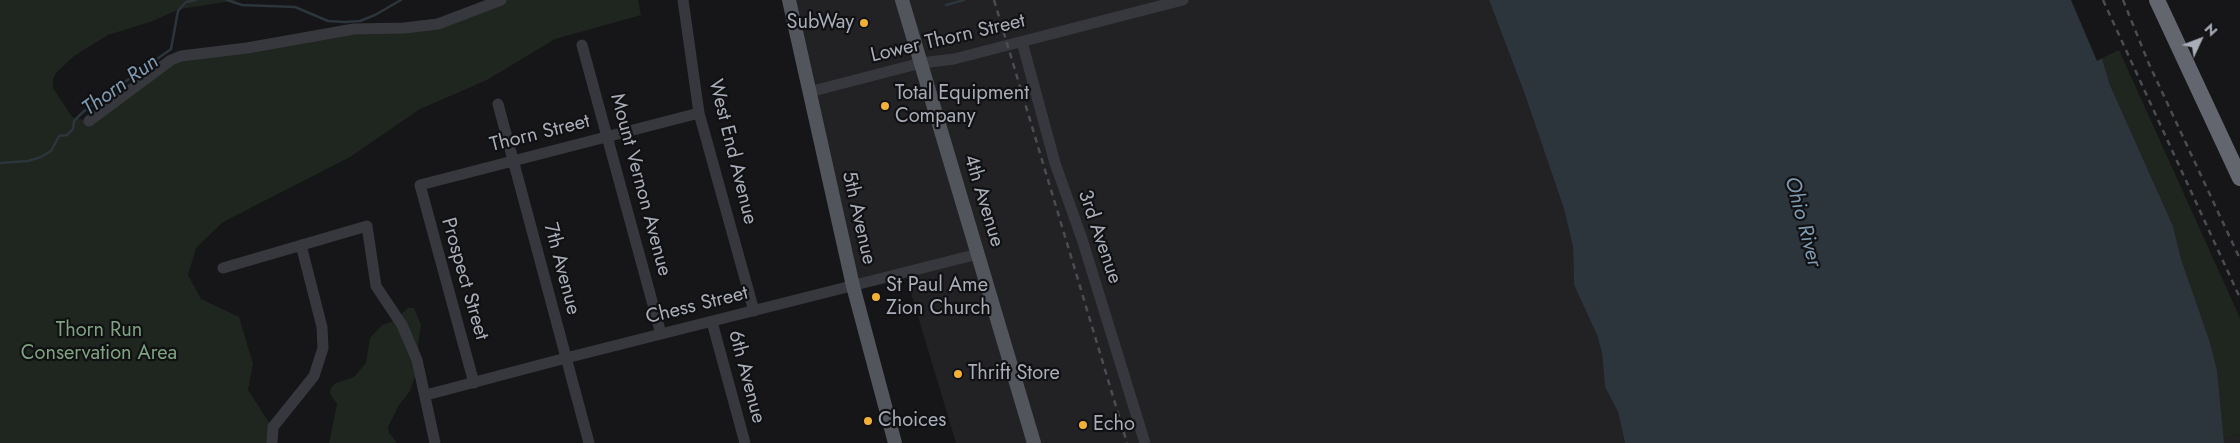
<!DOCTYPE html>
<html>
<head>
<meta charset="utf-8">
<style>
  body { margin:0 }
  #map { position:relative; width:2240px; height:443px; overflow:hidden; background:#161618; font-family:Jost,sans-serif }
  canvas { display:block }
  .north { position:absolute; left:2175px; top:15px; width:50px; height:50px; -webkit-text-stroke:4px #111113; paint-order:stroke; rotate:47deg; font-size:14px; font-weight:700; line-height:20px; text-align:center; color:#a8adb8 }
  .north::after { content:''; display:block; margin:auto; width:18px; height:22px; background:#a8adb8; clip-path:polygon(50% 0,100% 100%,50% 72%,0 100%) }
</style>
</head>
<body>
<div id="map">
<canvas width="2240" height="443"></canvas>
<div class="north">N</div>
</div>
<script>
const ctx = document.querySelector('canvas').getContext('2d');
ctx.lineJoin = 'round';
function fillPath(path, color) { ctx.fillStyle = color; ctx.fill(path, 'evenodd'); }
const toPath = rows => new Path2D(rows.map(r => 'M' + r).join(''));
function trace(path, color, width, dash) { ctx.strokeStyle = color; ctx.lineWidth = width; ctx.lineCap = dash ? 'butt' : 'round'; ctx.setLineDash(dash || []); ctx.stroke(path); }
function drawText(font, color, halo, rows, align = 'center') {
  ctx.font = font + ' Jost,sans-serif'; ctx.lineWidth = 4.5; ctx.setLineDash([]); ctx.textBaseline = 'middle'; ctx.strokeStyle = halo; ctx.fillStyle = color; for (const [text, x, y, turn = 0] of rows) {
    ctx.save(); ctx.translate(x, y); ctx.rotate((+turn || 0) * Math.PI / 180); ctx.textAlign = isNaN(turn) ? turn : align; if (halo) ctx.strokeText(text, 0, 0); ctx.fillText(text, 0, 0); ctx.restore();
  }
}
fillPath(toPath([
  [789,0,1489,0,1524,92,1564,209,1573,247,1574,285,1597,335,1602,353,1605,387,1618,412,1625,443,956,443,905,273,853,286],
  [2240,434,2240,443,2224,443,2223,438]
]), '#222225');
fillPath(toPath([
  [0,0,239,0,180,9,150,22,108,35,74,56,56,73,53,79,53,88,72,117,89,121,181,56,404,28,501,0,638,0,641,15,555,39,487,80,420,109,350,157,223,222,196,248,188,275,201,299,239,317,253,364,248,390,272,427,269,443,0,443],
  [2119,50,2240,318,2240,434,2223,438,2217,370,2181,259,2173,226,2110,85,2102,58],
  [408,308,414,308,421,325,418,344,420,362,410,391,399,405,388,427,389,433,397,443,329,443,337,404,330,394,331,388,336,383,354,377,366,363,370,338,382,325,394,321]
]), '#1e261f');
fillPath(toPath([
  [1489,0,2078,0,2102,58,2110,85,2173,226,2181,259,2209,340,2217,370,2224,443,1625,443,1618,412,1605,387,1602,353,1597,335,1574,285,1573,247,1564,209,1524,92]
]), '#2c353c');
fillPath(toPath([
  [2071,0,2081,0,2104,57,2097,61]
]), '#161618');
trace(toPath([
  [227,0,242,5,295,7,328,21,345,22,360,21,375,15,401,0],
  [946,5,964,0],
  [0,163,28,161,41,157,51,151,59,136,67,135,73,129,74,121,83,112,171,49,178,11,186,2,196,0]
]), '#2c353c', 2.5);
trace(toPath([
  [683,0,699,113,754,311],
  [1022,42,1055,163,1082,239,1145,443],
  [582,45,661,334],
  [809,92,921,63,954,59,1183,0],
  [498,104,589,443],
  [89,121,171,60,181,56,247,48,354,29,404,28,438,24,501,0],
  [223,268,367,226,376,286,402,325,417,360,435,443],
  [712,322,745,443],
  [474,383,420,185,699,113],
  [426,395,566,358,978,254],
  [272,443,273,427,314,376,323,348,322,327,301,245]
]), '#37383d', 11);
trace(toPath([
  [789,0,853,286,895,443],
  [902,0,1034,443]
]), '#53555c', 14);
trace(toPath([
  [2157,0,2240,178]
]), '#63666e', 16);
trace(toPath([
  [994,0,1127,443],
  [2103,0,2240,298],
  [2123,0,2149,64,2240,259]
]), '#4a4c52', 2.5, [6, 5]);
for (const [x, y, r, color] of [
  [864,23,5,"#f2b134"],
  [885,106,5,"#f2b134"],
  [876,297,5,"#f2b134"],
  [958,374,5,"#f2b134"],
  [868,421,5,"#f2b134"],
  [1083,425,5,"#f2b134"]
]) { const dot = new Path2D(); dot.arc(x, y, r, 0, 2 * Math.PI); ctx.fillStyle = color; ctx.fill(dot); trace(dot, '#111113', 2); }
drawText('20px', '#a8adb8', '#111113', [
  ["SubWay",854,23,"right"],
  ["Total Equipment",895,94],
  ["Company",895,117],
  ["St Paul Ame",886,286],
  ["Zion Church",886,309],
  ["Thrift Store",968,374],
  ["Choices",878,421],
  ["Echo",1093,425]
], 'left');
drawText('20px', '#a8adb8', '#111113', [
  ["Lower Thorn Street",948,39,-13],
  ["Thorn Street",540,134,-14],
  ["West End Avenue",732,152,76],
  ["Mount Vernon Avenue",640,185,75],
  ["4th Avenue",983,201,73],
  ["5th Avenue",858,218,77],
  ["3rd Avenue",1099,237,71],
  ["7th Avenue",561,269,75],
  ["Prospect Street",464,279,74],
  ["Chess Street",697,306,-14],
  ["6th Avenue",746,377,75]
]);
drawText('20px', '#7fa381', '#111113', [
  ["Thorn Run",99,331],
  ["Conservation Area",99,354]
]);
drawText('italic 21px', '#7f9bb3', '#111113', [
  ["Thorn Run",121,86,-36],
  ["Ohio River",1802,222,75]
]);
</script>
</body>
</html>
